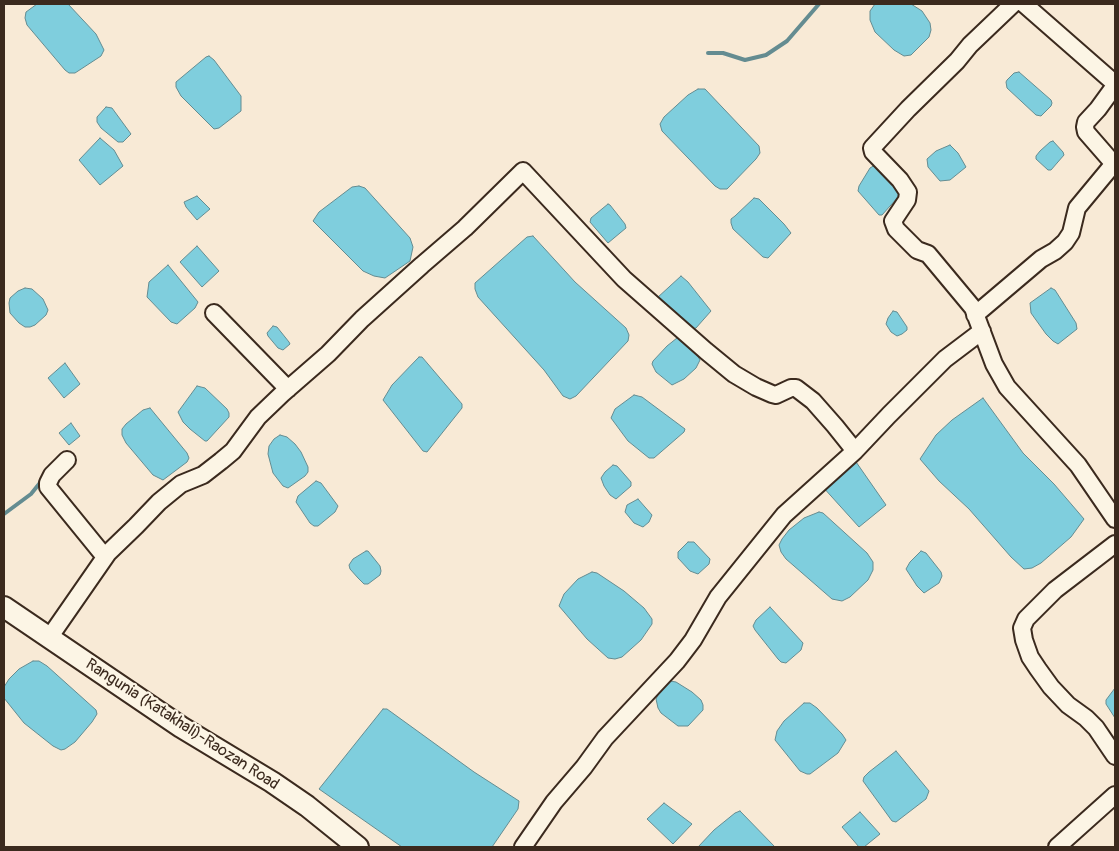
<!DOCTYPE html>
<html>
<head>
<meta charset="utf-8">
<style>
  body { margin:0 }
  #map { position:relative; width:1119px; height:851px; overflow:hidden; background:#f8ead6; font-family:Pangolin,sans-serif }
  canvas { display:block }
  .frame { position:absolute; inset:0; border:5px solid #3b2a1e; pointer-events:none }
</style>
</head>
<body>
<div id="map">
<canvas width="1119" height="851"></canvas>
<div class="frame"></div>
</div>
<script>
const ctx = document.querySelector('canvas').getContext('2d');
ctx.lineJoin = 'round';
function fillPath(path, color) { ctx.fillStyle = color; ctx.fill(path, 'evenodd'); }
const toPath = rows => new Path2D(rows.map(r => 'M' + r).join(''));
function trace(path, color, width, dash) { ctx.strokeStyle = color; ctx.lineWidth = width; ctx.lineCap = dash ? 'butt' : 'round'; ctx.setLineDash(dash || []); ctx.stroke(path); }
function drawText(font, color, halo, rows, align = 'center') {
  ctx.font = font + ' Pangolin,sans-serif'; ctx.lineWidth = 4.5; ctx.setLineDash([]); ctx.textBaseline = 'middle'; ctx.strokeStyle = halo; ctx.fillStyle = color; for (const [text, x, y, turn = 0] of rows) {
    ctx.save(); ctx.translate(x, y); ctx.rotate((+turn || 0) * Math.PI / 180); ctx.textAlign = isNaN(turn) ? turn : align; if (halo) ctx.strokeText(text, 0, 0); ctx.fillText(text, 0, 0); ctx.restore();
  }
}
const water = toPath([
  [37,4,68,4,96,34,104,50,101,56,75,73,69,73,65,70,27,25,25,18,26,12,37,4],
  [875,4,911,4,922,11,930,23,931,30,929,37,911,55,904,56,894,50,875,32,870,20,870,11,875,4],
  [209,56,214,60,241,96,241,111,219,128,214,129,181,96,176,87,176,82,206,57,209,56],
  [1019,72,1051,100,1052,103,1051,106,1041,116,1036,115,1007,88,1006,82,1007,80,1014,73,1019,72],
  [698,89,705,89,759,146,760,153,756,159,727,189,720,189,715,186,662,131,660,124,664,117,688,95,698,89],
  [106,107,112,108,131,134,123,142,118,142,101,128,97,122,97,117,106,107],
  [100,138,114,150,123,166,100,185,79,160,100,138],
  [1053,141,1063,152,1064,155,1051,170,1048,170,1036,159,1036,156,1040,151,1050,142,1053,141],
  [950,145,958,153,966,167,950,180,940,181,928,167,927,159,936,151,950,145],
  [875,165,880,169,900,192,899,196,882,215,879,215,858,191,859,186,870,168,875,165],
  [359,186,365,188,410,238,413,247,410,261,385,278,374,276,363,271,313,221,319,212,352,187,359,186],
  [197,196,210,209,197,220,186,207,184,202,197,196],
  [754,198,759,199,784,224,791,233,768,258,763,257,733,229,731,223,731,219,735,216,754,198],
  [608,204,610,205,625,224,626,228,608,243,590,222,591,218,608,204],
  [533,236,575,282,626,328,629,335,628,341,576,396,570,399,563,396,544,370,478,297,475,289,475,283,527,237,533,236],
  [197,246,219,271,202,287,180,262,197,246],
  [168,265,198,302,195,308,177,324,171,322,147,297,149,282,168,265],
  [681,276,688,282,711,311,696,328,692,329,657,298,681,276],
  [25,288,32,289,43,299,48,310,46,315,35,325,30,327,25,327,19,323,10,313,9,303,10,298,18,291,25,288],
  [1051,288,1055,290,1076,323,1077,329,1058,344,1053,341,1046,334,1031,313,1030,303,1051,288],
  [893,311,897,312,907,327,907,330,902,334,897,336,891,332,886,324,888,318,893,311],
  [273,326,277,327,289,342,290,344,283,350,278,348,268,336,267,333,273,326],
  [677,338,683,341,695,352,700,360,696,368,684,379,672,385,656,372,652,364,653,361,667,346,677,338],
  [419,357,422,357,462,404,462,408,427,452,423,451,383,400,392,385,419,357],
  [65,363,80,384,64,398,48,378,65,363],
  [197,386,205,388,227,409,229,413,229,417,207,441,205,441,190,429,183,422,178,412,197,386],
  [634,395,642,397,685,429,684,432,654,458,649,458,628,441,611,418,615,409,634,395],
  [983,398,1023,453,1054,484,1084,519,1071,537,1041,563,1032,568,1024,569,1011,557,969,509,939,481,920,459,936,435,952,420,983,398],
  [150,408,187,453,189,458,187,462,163,480,153,475,126,443,122,435,122,429,126,424,143,410,150,408],
  [71,423,80,436,69,445,59,433,71,423],
  [280,435,287,437,295,444,301,452,308,467,308,472,305,476,288,488,283,486,273,473,268,454,269,446,274,439,280,435],
  [854,459,886,505,859,527,822,486,854,459],
  [613,465,617,466,631,482,631,486,616,499,610,495,604,486,601,478,605,472,613,465],
  [316,481,321,483,338,506,335,512,318,526,314,526,310,523,296,502,298,496,316,481],
  [638,499,652,515,649,522,643,527,634,523,625,512,627,505,638,499],
  [819,512,823,513,867,553,873,562,873,570,868,580,850,597,842,601,832,599,786,559,781,552,779,545,782,539,789,530,804,518,819,512],
  [688,542,694,542,710,559,709,564,698,574,690,571,678,558,678,552,688,542],
  [366,551,368,551,380,566,381,571,380,575,368,584,364,584,358,578,350,569,349,565,353,559,366,551],
  [921,551,926,553,941,572,942,576,939,583,924,593,917,586,906,569,910,562,921,551],
  [592,572,597,573,624,591,644,608,652,619,652,624,641,640,622,657,615,659,608,658,587,639,559,606,564,594,578,579,592,572],
  [770,607,803,643,801,650,786,663,781,662,778,659,755,630,753,626,756,620,770,607],
  [33,661,39,661,47,666,96,710,97,714,92,722,75,742,65,749,61,750,53,746,24,723,4,698,4,687,9,679,19,669,33,661],
  [670,681,676,682,692,692,701,700,703,705,703,710,688,726,678,726,661,713,658,708,656,699,659,693,670,681],
  [1115,688,1115,718,1106,704,1106,700,1115,688],
  [804,703,810,703,817,708,842,734,846,740,838,753,810,774,807,774,800,771,775,740,777,731,784,721,804,703],
  [383,709,387,709,474,772,519,801,518,809,492,847,402,847,319,789,383,709],
  [896,751,929,791,926,799,896,822,892,821,863,781,864,777,869,772,896,751],
  [664,803,692,824,673,844,647,819,664,803],
  [740,811,775,847,698,847,714,830,735,813,740,811],
  [860,812,880,834,864,847,859,847,842,827,860,812]
]);
fillPath(water, '#7fcedd');
trace(water, '#648c91', 1);
trace(toPath([
  [708,53,723,53,745,60,766,55,787,41,819,4],
  [4,514,31,494,43,479]
]), '#648c91', 4);
const minor = toPath([
  [1013,4,970,45,957,61,908,109,872,148,873,152,900,180,908,192,907,200,893,221,896,229,917,250,928,254,973,308,994,364,1007,387,1078,465,1115,519],
  [214,313,288,389],
  [975,315,1041,259,1055,251,1065,242,1071,233,1077,208,1111,167,1113,163,1086,132,1085,127,1086,122,1098,109,1114,87,1112,81,1024,4],
  [67,460,52,475,48,483,48,487,105,557],
  [1115,544,1055,590,1026,619,1022,628,1024,640,1030,657,1038,669,1051,687,1068,705,1086,718,1096,728,1115,756],
  [49,638,108,553,136,526,159,502,181,484,203,475,221,461,233,451,258,417,282,394,328,354,362,319,422,265,465,228,523,171,624,279,706,351,734,374,756,387,772,394,776,395,791,388,796,388,813,401,835,426,855,451],
  [523,847,554,802,584,767,605,738,677,661,693,640,718,597,784,515,855,451,889,415,945,359,982,331],
  [1057,847,1115,795]
]);
const major = toPath([
  [4,607,181,727,272,782,307,806,358,847]
]);
trace(minor, '#3b2a1e', 20);
trace(major, '#3b2a1e', 24);
trace(minor, '#fcf5e5', 16);
trace(major, '#fcf5e5', 20);
drawText('16px', '#3b2a1e', '#fcf5e5', [
  ["Rangunia (Katakhali)-Raozan Road",182,725,33]
]);
</script>
</body>
</html>
